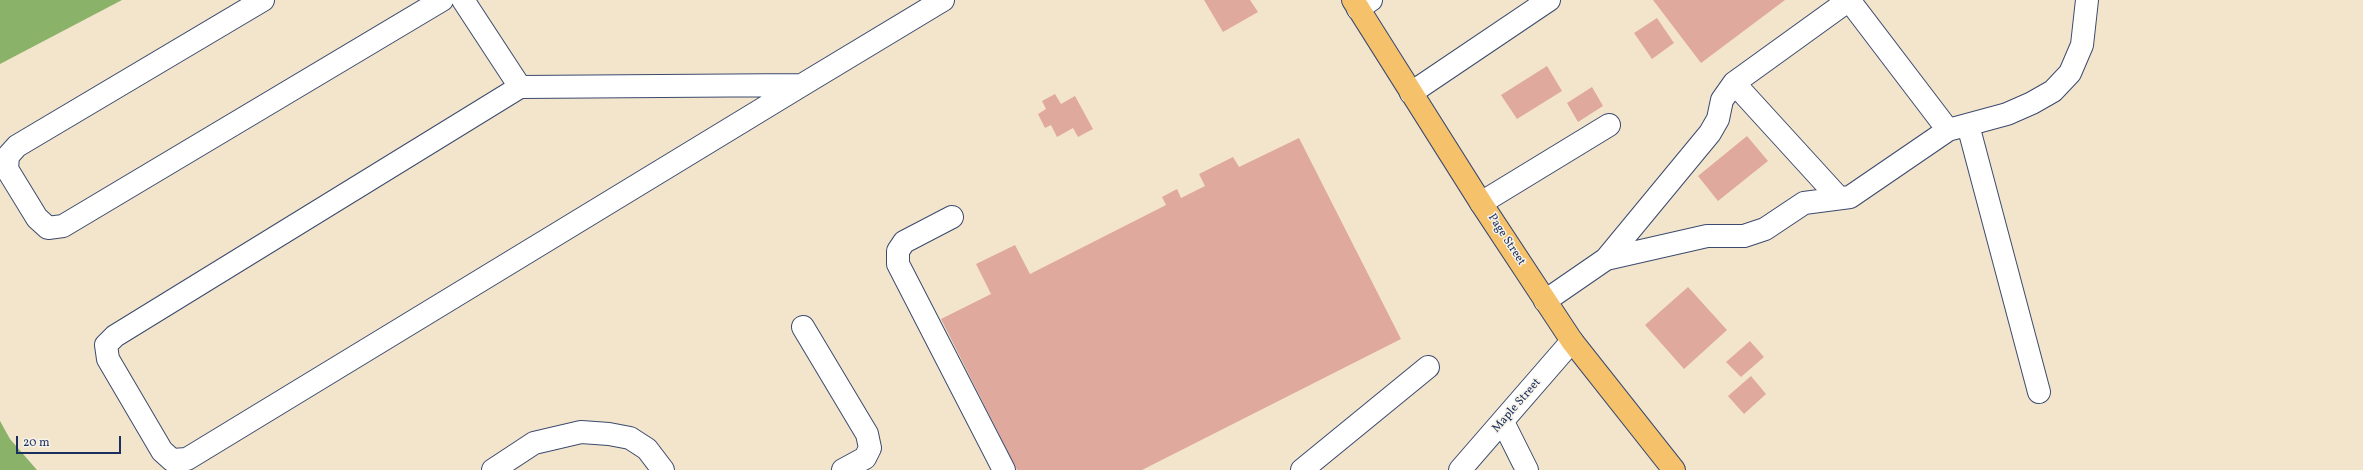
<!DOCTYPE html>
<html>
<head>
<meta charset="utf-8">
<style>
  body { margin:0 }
  #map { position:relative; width:2363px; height:470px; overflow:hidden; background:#f3e5cc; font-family:Vollkorn,serif }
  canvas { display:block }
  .scale { position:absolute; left:16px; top:436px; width:105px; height:18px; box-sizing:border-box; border:2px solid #1b2f5e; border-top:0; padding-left:5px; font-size:12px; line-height:14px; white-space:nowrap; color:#1b2f5e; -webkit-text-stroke:3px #f7f3e8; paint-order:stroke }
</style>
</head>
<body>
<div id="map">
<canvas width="2363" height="470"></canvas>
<div class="scale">20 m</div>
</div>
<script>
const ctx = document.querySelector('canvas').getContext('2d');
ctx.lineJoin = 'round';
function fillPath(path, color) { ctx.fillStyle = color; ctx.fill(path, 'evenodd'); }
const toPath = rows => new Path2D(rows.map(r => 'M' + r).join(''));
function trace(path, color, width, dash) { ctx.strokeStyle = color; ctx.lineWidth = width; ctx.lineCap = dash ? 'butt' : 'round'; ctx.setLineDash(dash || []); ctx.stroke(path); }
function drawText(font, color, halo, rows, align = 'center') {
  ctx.font = font + ' Vollkorn,serif'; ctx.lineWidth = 3; ctx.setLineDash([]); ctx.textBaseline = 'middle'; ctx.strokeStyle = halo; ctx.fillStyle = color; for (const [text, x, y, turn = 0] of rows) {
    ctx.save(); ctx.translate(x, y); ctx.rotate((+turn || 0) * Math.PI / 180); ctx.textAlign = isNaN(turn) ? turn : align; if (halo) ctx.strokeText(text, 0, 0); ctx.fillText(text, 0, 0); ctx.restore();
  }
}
fillPath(toPath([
  [0,0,122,0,0,64],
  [0,421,10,439,37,470,0,470]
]), '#8ab268');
fillPath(toPath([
  [1204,0,1250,0,1258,12,1223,32],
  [1653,0,1785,0,1701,63],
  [1657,18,1674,43,1652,59,1634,33],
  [1547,66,1562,91,1517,119,1501,95],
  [1592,87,1603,106,1578,122,1567,103],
  [1055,94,1061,104,1075,96,1093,129,1078,137,1073,128,1057,137,1051,125,1045,128,1038,114,1046,109,1042,101],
  [1747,136,1768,161,1718,201,1698,176],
  [1299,138,1401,339,1142,470,1017,470,941,319,991,294,976,264,1015,245,1030,274,1166,205,1162,197,1177,189,1181,198,1205,186,1199,174,1233,157,1239,167],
  [1688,287,1727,330,1684,369,1645,325],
  [1750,341,1764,357,1741,377,1726,362],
  [1751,376,1766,394,1744,414,1728,396]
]), '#e0a99e');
const minor = toPath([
  [263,0,17,146,8,156,7,169,37,218,48,228,63,226,442,0],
  [463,0,520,87],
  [1849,0,1948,130],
  [1358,9,1371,0],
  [1734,83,1839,198],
  [802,85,520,87,115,336,106,345,108,359,162,451,172,460,187,459,802,85,943,0],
  [1411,93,1549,0],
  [1968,125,2039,392],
  [1481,203,1609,125],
  [952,217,904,242,898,251,898,264,1004,470],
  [1606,259,1707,236,1744,236,1765,229,1804,203,1850,197,1948,130,2007,114,2032,103,2053,91,2070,73,2082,45,2087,0],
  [1545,301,1606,259,1710,133,1718,119,1722,100,1734,83,1849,0],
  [803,327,867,434,870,448,865,458,843,470],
  [1503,422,1527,470],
  [493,470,534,443,581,432,609,434,630,438,647,449,663,470],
  [1302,470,1428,367],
  [1460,470,1572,341]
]);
const major = toPath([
  [1353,0,1481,203,1572,341,1674,470]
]);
trace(minor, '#3b4a6e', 24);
trace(major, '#3b4a6e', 24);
trace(minor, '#fff', 22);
trace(major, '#f5c16b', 22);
drawText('12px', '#1b2f5e', '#f7f3e8', [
  ["Page Street",1506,240,57],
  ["Maple Street",1517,406,-49]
]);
</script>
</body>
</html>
